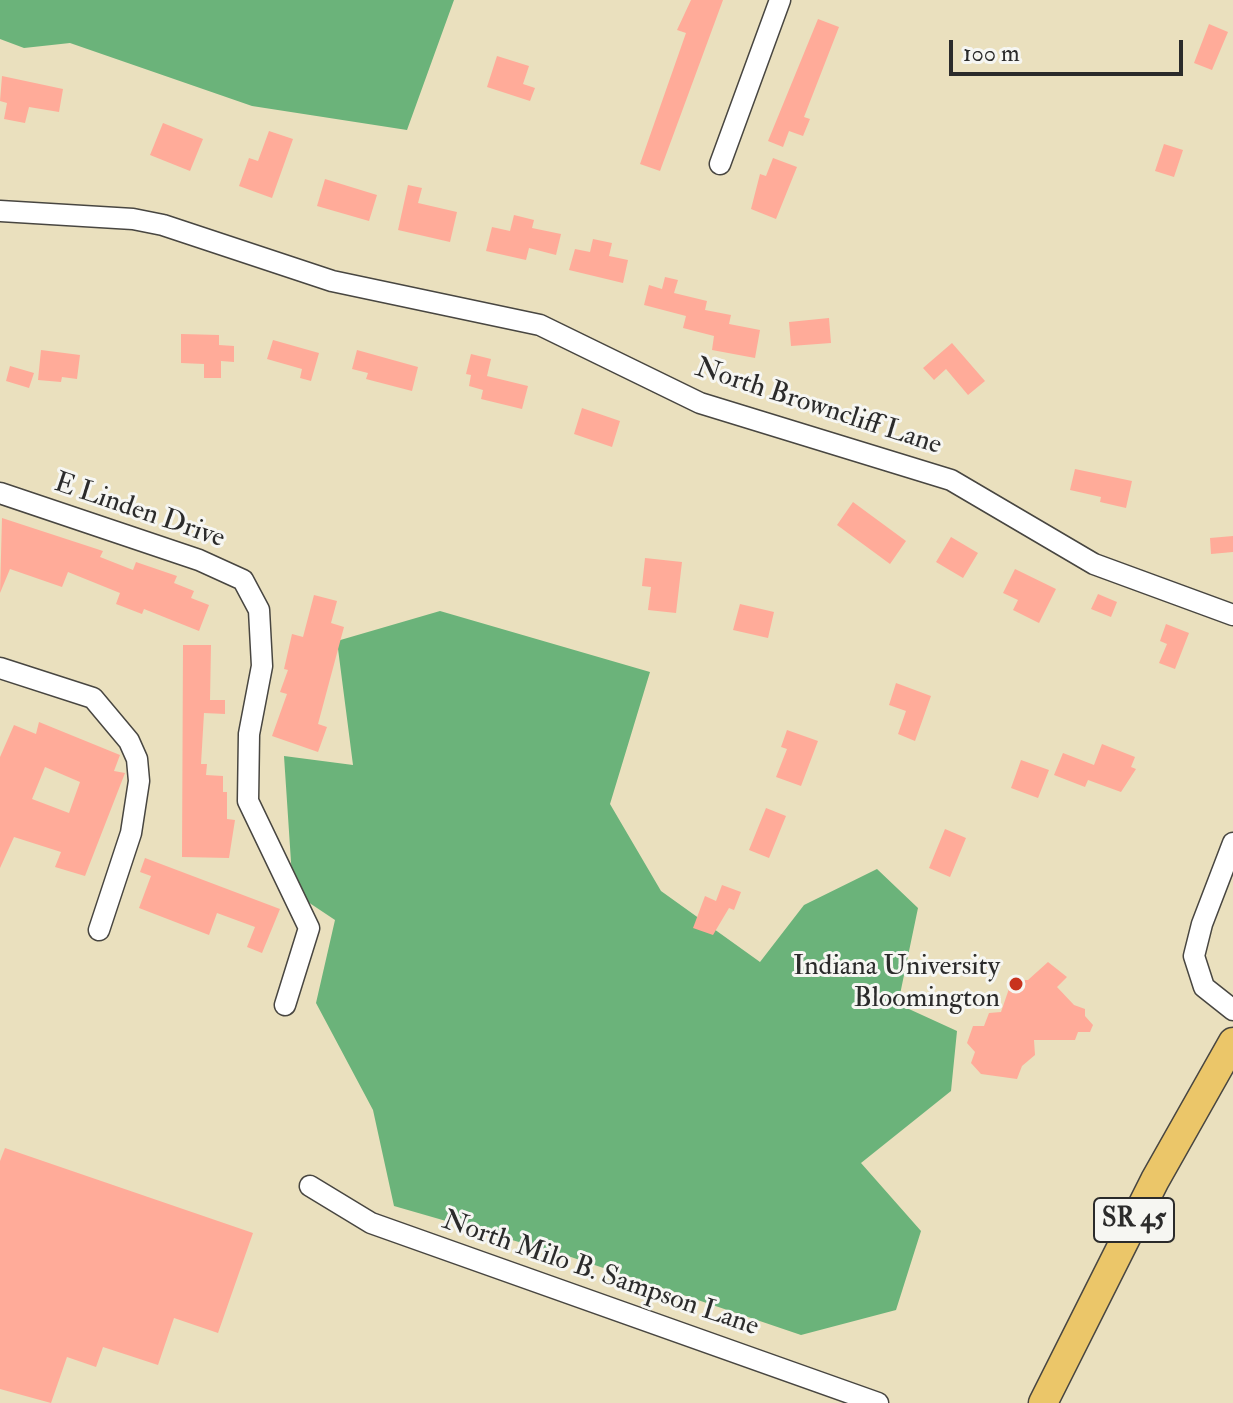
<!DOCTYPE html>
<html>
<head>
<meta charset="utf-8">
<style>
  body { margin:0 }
  #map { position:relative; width:1233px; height:1403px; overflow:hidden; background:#eae0be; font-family:"IM FELL Double Pica",serif }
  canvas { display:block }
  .scale { position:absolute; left:949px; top:40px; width:234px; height:36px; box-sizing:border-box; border:4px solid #2b2b2b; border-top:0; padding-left:10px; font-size:24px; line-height:28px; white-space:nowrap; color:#2b2b2b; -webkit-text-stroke:6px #f6f6f2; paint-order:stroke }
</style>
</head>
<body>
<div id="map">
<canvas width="1233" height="1403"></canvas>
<div class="scale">100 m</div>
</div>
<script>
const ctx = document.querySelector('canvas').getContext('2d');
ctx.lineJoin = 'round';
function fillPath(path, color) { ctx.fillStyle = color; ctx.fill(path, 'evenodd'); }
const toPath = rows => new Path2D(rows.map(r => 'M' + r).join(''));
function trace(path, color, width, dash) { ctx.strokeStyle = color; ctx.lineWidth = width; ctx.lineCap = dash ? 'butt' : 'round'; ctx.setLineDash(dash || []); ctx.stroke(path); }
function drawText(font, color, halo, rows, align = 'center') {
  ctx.font = font + ' "IM FELL Double Pica",serif'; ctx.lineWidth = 6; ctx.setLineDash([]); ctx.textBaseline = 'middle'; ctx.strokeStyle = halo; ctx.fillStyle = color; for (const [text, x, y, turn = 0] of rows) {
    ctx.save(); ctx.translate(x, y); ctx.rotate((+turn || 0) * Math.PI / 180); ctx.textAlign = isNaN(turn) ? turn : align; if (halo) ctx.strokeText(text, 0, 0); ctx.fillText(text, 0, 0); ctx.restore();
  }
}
fillPath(toPath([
  [0,0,454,0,407,130,252,106,70,43,24,48,0,39],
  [440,611,650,672,610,804,661,891,760,962,804,905,877,869,918,908,898,1004,957,1031,951,1091,861,1163,921,1231,896,1310,801,1335,571,1257,394,1206,373,1110,316,1003,335,920,293,892,284,756,353,765,337,641]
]), '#6bb37a');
fillPath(toPath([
  [691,0,723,0,660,171,640,164,686,33,677,30],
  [818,19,839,27,804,117,810,119,803,136,789,131,783,147,768,141],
  [1209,24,1228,32,1212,70,1194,63],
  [497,56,529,66,523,84,535,88,530,101,487,87],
  [2,76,63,89,59,112,29,107,25,123,4,119,7,103,0,101],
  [163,123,203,139,190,171,150,155],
  [269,131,293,139,272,198,239,186,249,158,258,161],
  [1164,144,1183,150,1174,177,1155,171],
  [773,158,797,167,776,219,751,209,760,174,766,176],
  [325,179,377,195,369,221,317,206],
  [408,185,422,188,418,203,457,212,450,242,398,230],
  [514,215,534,220,532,228,561,234,556,255,529,248,526,260,486,251,492,227,510,231],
  [593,239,612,243,609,256,628,260,623,283,569,270,575,249,590,252],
  [665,277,678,280,674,293,707,301,705,310,731,315,729,324,760,330,755,358,712,350,714,336,683,328,686,316,644,305,649,285,662,289],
  [829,318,831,343,791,346,789,322],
  [181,334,219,335,219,345,234,346,234,362,221,361,221,378,204,378,204,364,181,363],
  [273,340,319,353,311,381,300,378,302,369,267,359],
  [952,343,985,381,968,395,946,369,934,380,923,368],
  [41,350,80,355,77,379,62,377,61,382,38,380],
  [357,350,418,367,412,391,366,379,368,373,352,369],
  [471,354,491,359,487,376,528,386,522,409,481,399,483,390,469,386,471,375,466,374],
  [10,366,34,373,29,388,6,381],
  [582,408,620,421,612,447,574,434],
  [1075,469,1132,481,1126,508,1100,502,1101,497,1070,490],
  [853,502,906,541,890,564,837,525],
  [2,518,103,551,100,557,133,570,136,562,177,576,174,583,194,591,191,598,209,605,199,631,144,609,142,614,116,604,120,593,68,572,62,587,10,569,0,593],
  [1233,536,1233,552,1211,554,1210,538],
  [951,537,978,553,963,578,936,562],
  [645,558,682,562,676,613,648,610,651,587,642,586],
  [1015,569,1056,589,1039,623,1013,610,1018,600,1003,593],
  [1098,594,1117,602,1111,617,1091,609],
  [314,595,337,601,331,623,344,627,318,724,327,727,318,752,272,736,287,694,280,692,288,670,284,669,292,634,303,637],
  [740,604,774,612,768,638,733,630],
  [1166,624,1189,633,1175,669,1159,663,1167,644,1160,641],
  [183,645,211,645,210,700,225,700,225,714,204,713,201,764,207,764,206,775,223,776,223,792,227,792,227,819,235,820,229,858,182,857],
  [896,683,931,696,915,741,898,734,906,711,889,705],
  [39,722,120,755,114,771,125,773,85,876,55,867,61,852,14,837,0,868,0,757,14,725,36,734],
  [45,767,80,782,69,813,32,799],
  [787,730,818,741,801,786,776,777,787,749,781,747],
  [1102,744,1135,757,1131,767,1136,769,1121,792,1088,780,1085,787,1054,775,1063,753,1094,765],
  [1021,760,1049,770,1038,798,1011,788],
  [766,808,786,816,769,858,749,850],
  [945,829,966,838,950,877,929,868],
  [145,858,280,909,262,953,247,947,255,927,217,913,209,935,139,908,151,876,140,872],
  [722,885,741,892,734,910,729,908,713,935,693,928,705,896,716,901],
  [1048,962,1067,977,1057,987,1074,1005,1085,1009,1085,1016,1093,1025,1090,1032,1078,1032,1075,1040,1034,1040,1035,1055,1022,1066,1017,1079,981,1074,971,1063,975,1052,967,1043,973,1026,984,1026,989,1013,1001,1012,1012,980,1028,980],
  [5,1148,253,1233,218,1333,174,1318,158,1365,103,1347,96,1367,67,1357,51,1403,0,1389,0,1161]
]), '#ffab99');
const minor = toPath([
  [720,164,780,0],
  [0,211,133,219,163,225,332,281,540,325,700,403,951,480,1094,564,1233,615],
  [0,493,199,560,243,580,259,610,262,666,249,734,248,801,309,928,285,1005],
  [0,668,93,698,129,741,137,759,139,781,131,833,99,930],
  [1233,843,1202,924,1194,956,1204,987,1233,1010],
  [310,1186,371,1223,878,1403]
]);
const highway = toPath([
  [1043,1403,1155,1180,1233,1042]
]);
trace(minor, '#484641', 23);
trace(highway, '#484641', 31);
trace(minor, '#fff', 20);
trace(highway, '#ebc669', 28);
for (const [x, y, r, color] of [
  [1016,984,8,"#c8321e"]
]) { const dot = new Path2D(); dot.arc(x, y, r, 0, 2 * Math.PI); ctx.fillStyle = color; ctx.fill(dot); trace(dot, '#f6f6f2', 3); }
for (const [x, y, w] of [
  [1134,1220,80]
]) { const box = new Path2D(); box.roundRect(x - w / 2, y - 22, w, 44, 6); ctx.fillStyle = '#f6f6f2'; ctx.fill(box); trace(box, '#2b2b2b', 2); }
drawText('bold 26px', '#2b2b2b', null, [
  ["SR 45",1134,1220]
]);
drawText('28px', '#2b2b2b', '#f6f6f2', [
  ["North Browncliff Lane",818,408,18],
  ["E Linden Drive",139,512,19],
  ["North Milo B. Sampson Lane",600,1275,19]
]);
drawText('28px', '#2b2b2b', '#f6f6f2', [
  ["Indiana University",1000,968],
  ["Bloomington",1000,1000]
], 'right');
</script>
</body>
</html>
